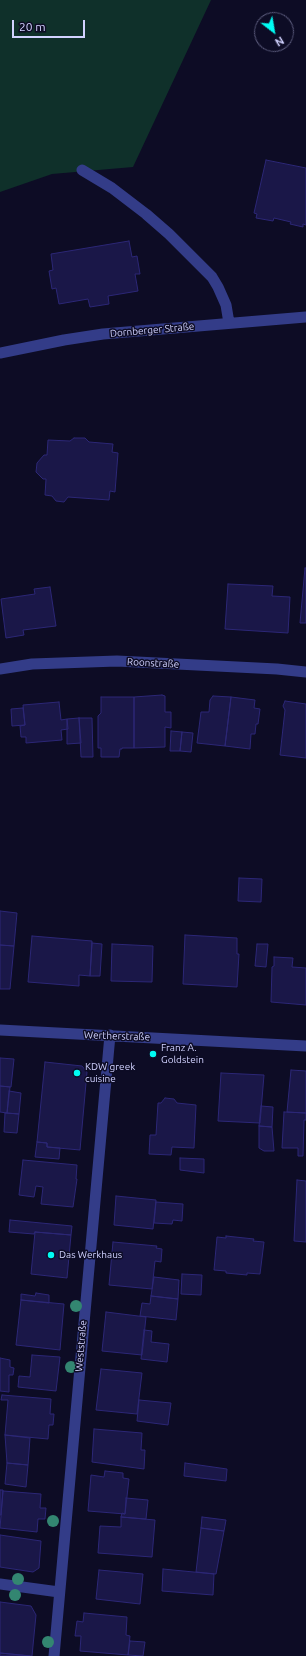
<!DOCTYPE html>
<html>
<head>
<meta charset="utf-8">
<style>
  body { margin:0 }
  #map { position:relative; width:306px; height:1656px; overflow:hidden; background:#0d0c25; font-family:Ubuntu,sans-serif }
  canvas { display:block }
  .north { position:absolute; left:254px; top:12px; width:40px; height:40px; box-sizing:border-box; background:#0d0c25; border:1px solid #5b5b7c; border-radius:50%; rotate:149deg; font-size:11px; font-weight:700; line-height:16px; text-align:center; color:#d1d2ff }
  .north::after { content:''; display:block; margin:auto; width:14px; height:18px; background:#00fcf3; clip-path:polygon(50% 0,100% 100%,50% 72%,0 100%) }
  .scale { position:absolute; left:12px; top:20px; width:73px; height:18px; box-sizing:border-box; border:2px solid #d1d2ff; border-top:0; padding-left:5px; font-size:12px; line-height:14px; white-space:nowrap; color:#d1d2ff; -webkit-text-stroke:3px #0d0c25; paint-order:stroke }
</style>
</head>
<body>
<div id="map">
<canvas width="306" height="1656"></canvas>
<div class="north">N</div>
<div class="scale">20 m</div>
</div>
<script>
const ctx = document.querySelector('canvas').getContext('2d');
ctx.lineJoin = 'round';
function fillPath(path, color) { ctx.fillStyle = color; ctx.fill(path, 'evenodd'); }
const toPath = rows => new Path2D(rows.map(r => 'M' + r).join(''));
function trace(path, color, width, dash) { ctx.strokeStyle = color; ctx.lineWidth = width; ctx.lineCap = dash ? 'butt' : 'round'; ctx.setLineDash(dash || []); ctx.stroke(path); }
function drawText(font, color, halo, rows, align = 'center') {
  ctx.font = font + ' Ubuntu,sans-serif'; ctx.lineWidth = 3; ctx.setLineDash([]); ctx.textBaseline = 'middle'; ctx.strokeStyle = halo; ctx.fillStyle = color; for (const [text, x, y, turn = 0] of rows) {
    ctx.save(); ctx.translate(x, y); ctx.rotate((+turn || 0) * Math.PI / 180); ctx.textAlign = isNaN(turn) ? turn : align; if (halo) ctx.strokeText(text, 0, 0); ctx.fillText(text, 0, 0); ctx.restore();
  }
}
fillPath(toPath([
  [0,0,211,0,133,167,52,174,0,192]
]), '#0f302a');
const building = toPath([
  [266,160,306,168,306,225,303,224,303,227,290,224,291,222,274,218,273,221,256,218,257,214,254,213,266,160],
  [129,241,132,257,137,256,140,274,135,274,138,291,108,296,109,304,90,307,88,299,59,304,56,288,52,289,49,271,53,270,51,254,129,241],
  [74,438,85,438,89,442,113,444,112,452,118,453,115,492,110,491,109,500,68,497,64,502,56,501,52,496,45,495,46,479,43,479,36,472,37,463,44,455,47,455,48,440,70,441,74,438],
  [305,568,306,568,306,623,300,623,305,568],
  [228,584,273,586,272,596,290,597,288,633,225,629,228,584],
  [50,587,56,626,23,630,24,635,6,638,1,599,35,594,34,589,50,587],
  [162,695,165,696,165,712,171,712,171,728,165,727,165,747,134,748,134,697,162,695],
  [213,696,231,697,225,746,197,743,201,712,209,712,210,700,213,696],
  [101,697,134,697,134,748,122,748,122,749,120,749,119,757,101,757,101,748,98,748,98,716,101,713,101,697],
  [231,697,255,700,254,708,260,709,258,724,256,724,255,734,251,734,250,749,225,746,231,697],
  [285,701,306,704,306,758,280,755,285,710,283,706,285,701],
  [59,702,61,720,67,719,68,729,61,730,62,740,26,743,26,737,21,737,20,726,25,725,23,705,59,702],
  [23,708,25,725,12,726,11,709,23,708],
  [79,718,92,718,93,757,81,757,79,718],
  [79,718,81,743,67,744,67,719,79,718],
  [171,731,182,732,180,751,170,751,171,731],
  [182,732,193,733,191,752,180,751,182,732],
  [239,878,262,879,261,902,238,901,239,878],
  [0,911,17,913,14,946,0,945,0,911],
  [185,935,237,938,237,954,239,954,237,987,183,984,185,935],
  [32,936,92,941,90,976,79,975,79,986,28,982,32,936],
  [92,943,102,944,100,976,90,976,92,943],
  [112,944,153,946,152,982,111,981,112,944],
  [257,944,268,944,266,967,255,966,257,944],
  [0,945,14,946,10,989,0,989,0,945],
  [274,957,293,958,292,967,306,968,306,1005,271,1002,272,967,274,966,274,957],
  [0,1058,14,1059,11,1087,0,1086,0,1058],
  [45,1062,82,1066,87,1072,80,1150,47,1147,47,1143,37,1142,45,1062],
  [291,1070,306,1071,306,1113,287,1112,291,1070],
  [221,1073,264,1075,260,1123,218,1121,221,1073],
  [0,1086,10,1087,7,1113,0,1112,0,1086],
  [9,1091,21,1093,19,1114,7,1113,9,1091],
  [165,1098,174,1099,177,1103,196,1105,194,1148,172,1147,171,1155,149,1154,150,1135,156,1135,158,1103,161,1103,165,1098],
  [261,1106,273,1107,272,1127,259,1126,261,1106],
  [284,1112,306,1113,306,1120,304,1120,303,1156,298,1156,298,1148,282,1148,284,1112],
  [5,1113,19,1114,17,1133,4,1132,5,1113],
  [259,1126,272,1127,274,1151,264,1151,259,1148,259,1126],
  [37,1142,47,1143,47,1147,60,1148,59,1159,35,1157,37,1142],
  [180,1158,204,1159,204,1173,180,1170,180,1158],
  [23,1160,77,1165,76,1179,77,1179,73,1207,41,1204,43,1187,36,1186,34,1197,19,1195,23,1160],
  [297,1180,306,1181,306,1242,294,1241,297,1180],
  [116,1196,156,1200,153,1229,114,1225,116,1196],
  [156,1202,183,1204,182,1221,173,1220,172,1224,154,1223,156,1202],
  [10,1220,72,1226,71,1235,35,1232,34,1234,9,1232,10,1220],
  [35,1232,71,1235,67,1278,31,1274,35,1232],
  [226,1236,254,1239,253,1241,264,1242,260,1274,247,1273,247,1275,226,1273,226,1271,214,1270,217,1237,226,1238,226,1236],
  [113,1242,157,1246,156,1248,162,1249,161,1262,155,1261,152,1289,109,1285,113,1242],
  [182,1274,202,1275,201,1295,181,1294,182,1274],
  [154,1277,179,1280,178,1299,151,1296,154,1277],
  [36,1293,49,1295,49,1303,21,1300,21,1294,35,1296,36,1293],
  [151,1296,178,1299,176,1320,140,1316,142,1303,150,1304,151,1296],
  [21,1300,64,1304,60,1350,16,1345,21,1300],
  [106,1312,146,1317,142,1355,102,1351,106,1312],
  [144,1330,152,1331,151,1342,169,1344,167,1362,141,1359,144,1330],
  [32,1355,60,1357,56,1391,18,1387,19,1376,30,1377,32,1355],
  [0,1358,10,1360,10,1367,14,1368,13,1375,9,1375,9,1392,0,1391,0,1358],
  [101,1369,142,1373,137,1414,96,1410,101,1369],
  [2,1395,51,1399,50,1414,54,1414,53,1425,49,1425,48,1439,5,1435,8,1400,1,1400,2,1395],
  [139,1400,171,1403,168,1425,137,1421,139,1400],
  [94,1429,142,1433,141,1450,145,1450,144,1469,92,1462,94,1429],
  [5,1435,30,1438,28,1465,7,1463,5,1435],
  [7,1463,28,1465,26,1487,5,1484,7,1463],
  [185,1463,227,1469,226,1481,184,1476,185,1463],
  [105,1471,123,1473,123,1478,129,1479,125,1514,88,1511,91,1475,104,1477,105,1471],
  [0,1490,3,1490,1,1515,0,1515,0,1490],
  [3,1491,41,1494,40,1508,46,1508,45,1519,38,1519,37,1532,0,1528,3,1491],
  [126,1498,148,1500,146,1519,121,1517,122,1513,125,1514,126,1498],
  [121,1517,155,1520,152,1557,98,1553,100,1526,121,1527,121,1517],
  [202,1517,226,1520,224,1531,201,1528,202,1517],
  [201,1528,224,1531,216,1574,196,1572,201,1528],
  [0,1535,41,1541,39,1568,33,1572,0,1567,0,1535],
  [163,1569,214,1574,213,1595,162,1591,163,1569],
  [99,1570,143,1574,140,1604,96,1599,99,1570],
  [0,1602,31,1606,36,1615,32,1656,0,1653,0,1602],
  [84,1613,127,1617,126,1635,130,1636,128,1655,80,1651,81,1636,75,1636,77,1621,83,1622,84,1613],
  [130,1641,145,1642,143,1656,128,1655,130,1641],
  [0,1653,30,1656,0,1656,0,1653]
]);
fillPath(building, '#1a1748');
trace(building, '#2c2776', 1);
trace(toPath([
  [82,170,112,188,146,214,169,234,212,277,218,287,226,305,229,323],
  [0,353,64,340,103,334,306,317],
  [0,669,32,664,117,661,277,669,306,672],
  [0,1030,306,1046],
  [0,1584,59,1592],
  [54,1656,110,1035]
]), '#333c88', 11);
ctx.fillStyle = '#338671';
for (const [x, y] of [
  [76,1306],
  [71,1367],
  [53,1521],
  [18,1579],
  [15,1595],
  [48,1642]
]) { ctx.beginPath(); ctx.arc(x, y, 6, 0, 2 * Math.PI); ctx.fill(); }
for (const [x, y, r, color] of [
  [153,1054,4,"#00fcf3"],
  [77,1073,4,"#00fcf3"],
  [51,1255,4,"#00fcf3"]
]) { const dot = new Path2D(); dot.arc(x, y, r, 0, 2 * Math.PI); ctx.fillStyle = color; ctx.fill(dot); trace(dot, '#0d0c25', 1.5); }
drawText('10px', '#d1d2ff', '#0d0c25', [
  ["Dornberger Straße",152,330,-5],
  ["Roonstraße",153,663,3],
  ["Wertherstraße",117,1036,2],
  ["Weststraße",81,1346,-85]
]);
drawText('10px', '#d1d2ff', '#0d0c25', [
  ["Franz A.",161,1048],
  ["Goldstein",161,1060],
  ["KDW greek",85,1067],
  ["cuisine",85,1079],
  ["Das Werkhaus",59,1255]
], 'left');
</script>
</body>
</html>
